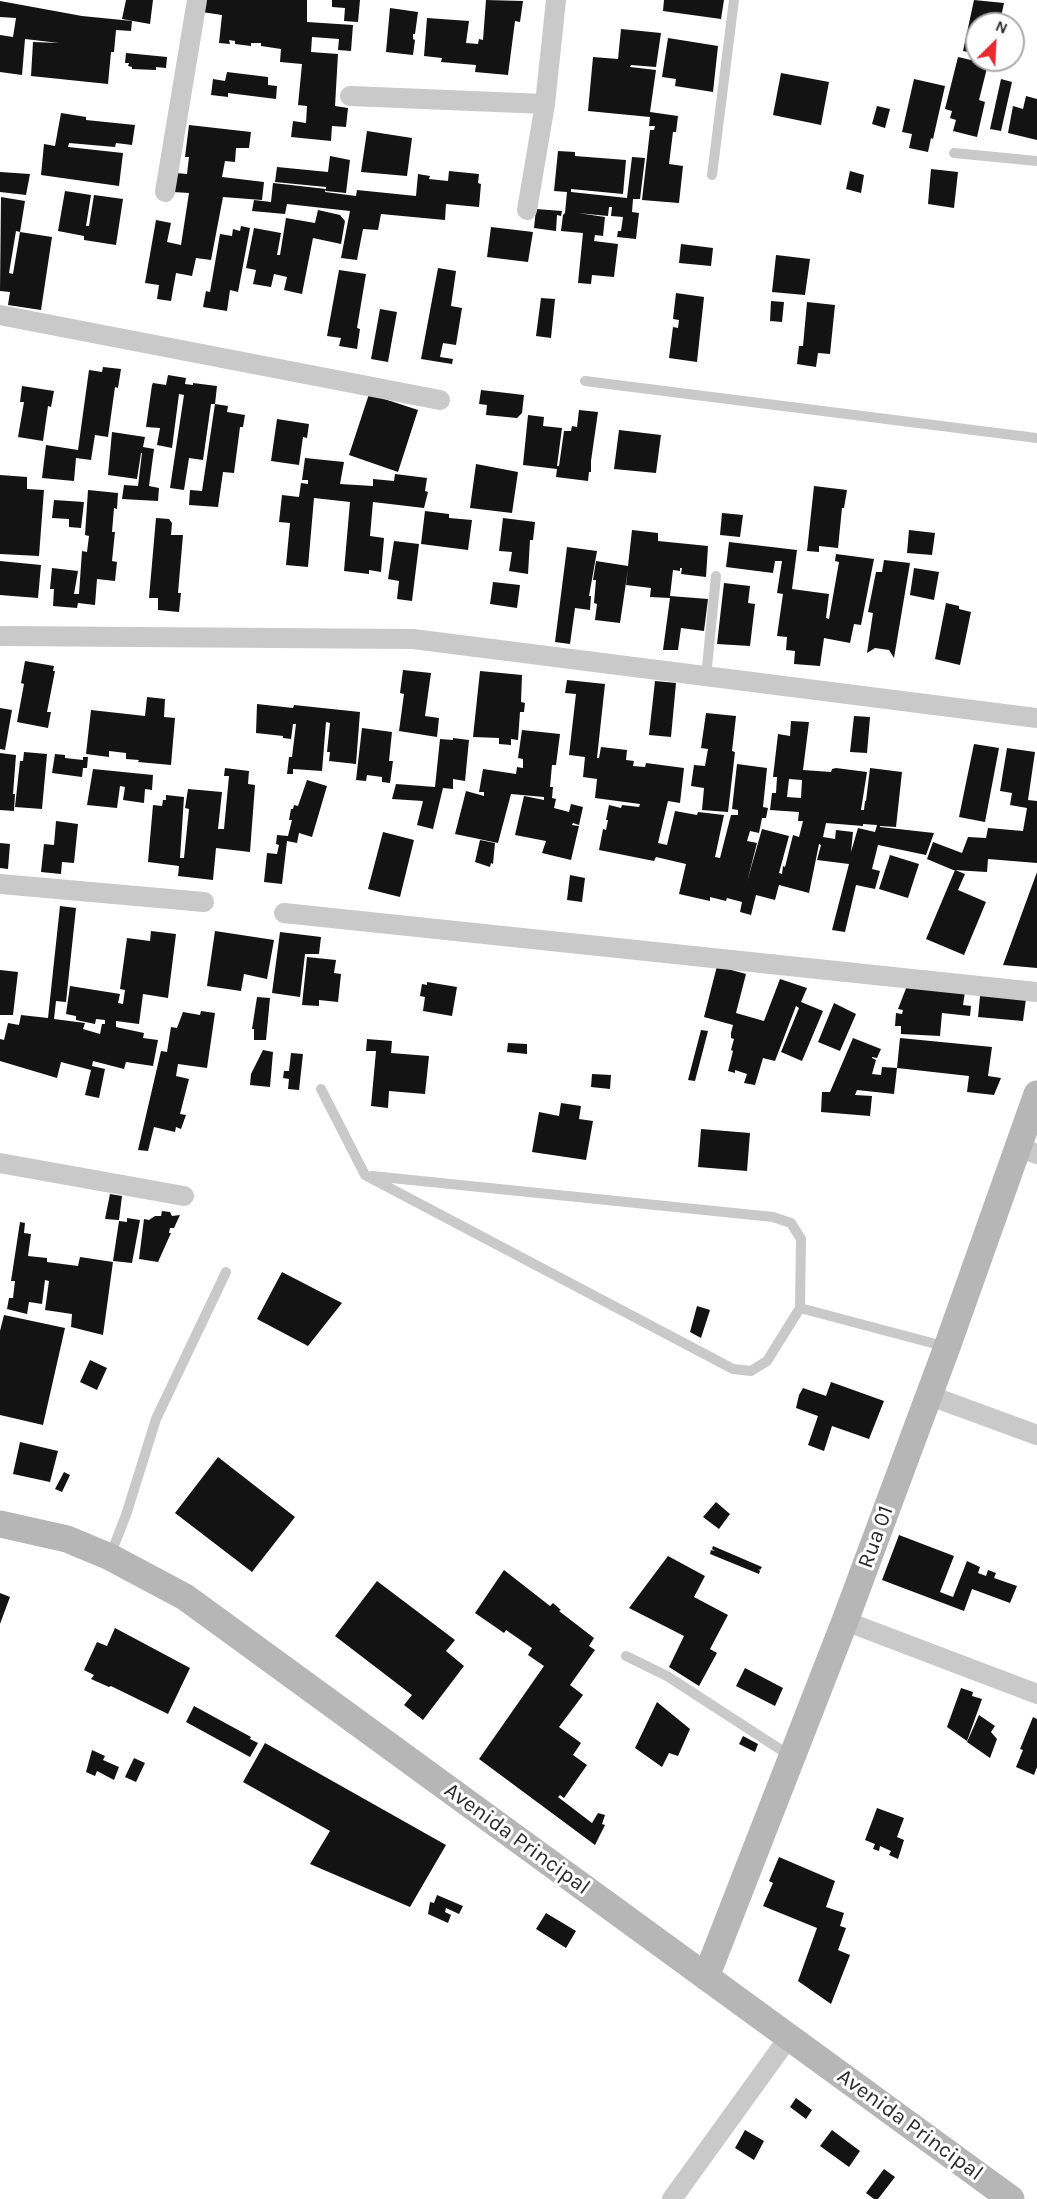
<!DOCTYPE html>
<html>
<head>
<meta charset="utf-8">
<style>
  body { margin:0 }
  #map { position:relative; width:1037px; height:2199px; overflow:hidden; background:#fff; font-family:Karla,sans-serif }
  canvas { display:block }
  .north { position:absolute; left:965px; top:12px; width:60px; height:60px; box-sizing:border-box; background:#fff; border:2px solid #ababab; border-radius:50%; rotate:24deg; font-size:16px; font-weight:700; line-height:24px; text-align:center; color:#2c2c2c }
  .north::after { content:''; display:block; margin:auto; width:21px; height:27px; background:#e62a30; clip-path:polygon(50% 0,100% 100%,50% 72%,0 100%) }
</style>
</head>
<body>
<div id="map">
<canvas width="1037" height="2199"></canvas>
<div class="north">N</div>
</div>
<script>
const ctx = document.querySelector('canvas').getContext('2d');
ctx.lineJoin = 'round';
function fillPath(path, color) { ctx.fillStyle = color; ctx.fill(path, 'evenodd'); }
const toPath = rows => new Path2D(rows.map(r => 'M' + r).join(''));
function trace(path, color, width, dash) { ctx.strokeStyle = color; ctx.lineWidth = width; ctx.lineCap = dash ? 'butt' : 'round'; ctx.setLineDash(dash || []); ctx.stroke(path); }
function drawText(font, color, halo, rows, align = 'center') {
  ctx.font = font + ' Karla,sans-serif'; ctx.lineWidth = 6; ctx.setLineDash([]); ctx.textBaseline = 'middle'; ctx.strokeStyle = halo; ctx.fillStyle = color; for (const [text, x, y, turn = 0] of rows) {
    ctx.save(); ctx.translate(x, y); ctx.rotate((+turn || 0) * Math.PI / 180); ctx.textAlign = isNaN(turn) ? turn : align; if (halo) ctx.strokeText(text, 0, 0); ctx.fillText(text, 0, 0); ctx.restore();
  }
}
fillPath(toPath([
  [126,0,153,0,150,24,122,19],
  [204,0,307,0,307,22,353,25,351,51,338,50,339,39,312,37,311,52,338,54,335,106,348,108,346,127,332,126,331,141,291,137,293,121,306,123,307,106,298,105,302,64,280,62,281,49,261,46,261,43,251,43,251,46,235,44,235,41,229,40,230,44,219,43,222,15,202,12],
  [332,0,360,0,358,22,344,21,345,8,332,7],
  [486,0,523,1,520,22,515,21,508,75,475,72,476,65,441,62,442,58,424,56,427,18,469,21,466,43,478,44,479,39,483,40],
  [664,0,724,0,721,19,663,11],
  [974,0,1004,3,1001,17,1009,18,1007,24,977,24,977,54,963,51],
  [0,1,82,16,132,21,131,31,116,30,114,52,111,52,108,84,31,76,33,42,59,43,25,39,22,75,0,72,0,35,13,37,16,18,0,17],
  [390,8,418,12,415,34,413,34,413,39,415,40,413,55,386,52],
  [621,29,661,33,656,67,631,65,630,67,656,70,650,112,678,116,676,132,673,132,669,164,683,166,679,203,642,200,650,130,654,130,655,126,649,126,650,117,588,111,593,57,618,59],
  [668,38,718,46,713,92,675,86,676,79,662,77],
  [126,53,167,57,166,68,156,67,156,70,132,69,132,67,128,66,129,63,125,63],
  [972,55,977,56,977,60,989,60,979,100,985,102,977,137,953,131,956,120,950,118,952,111,945,109,958,57,971,60],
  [227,72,268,77,268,85,277,86,276,99,228,93,228,97,211,95,213,79,225,81],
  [781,73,829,82,821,125,773,115],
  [914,79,945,86,933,139,931,138,928,152,909,148,912,134,902,132],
  [1001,79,1012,82,1001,131,990,129],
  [1026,96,1037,99,1037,140,1008,133,1013,106,1023,109],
  [877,106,890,109,885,128,872,124],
  [61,113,86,117,86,120,135,125,132,145,116,143,115,147,69,143,68,147,123,153,119,186,41,175,44,144,55,146],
  [189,125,251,132,249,148,236,148,235,162,225,161,222,177,264,182,262,200,223,197,211,260,196,258,192,276,176,273,171,301,157,299,159,285,145,283,156,220,171,223,167,242,181,245,189,193,173,192,176,173,187,174,189,157,185,157],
  [367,131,412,138,407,176,361,172],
  [558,151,575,152,575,156,626,160,623,194,571,189,571,192,627,198,632,157,645,158,640,199,633,199,632,212,639,213,636,239,617,237,618,231,621,231,623,217,611,216,612,207,609,207,608,216,578,213,605,217,603,236,595,235,594,241,618,244,614,277,592,275,591,284,578,283,583,233,561,231,563,215,565,213,567,192,554,191],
  [330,156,350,160,346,193,326,191,326,187,275,182,277,167,328,172],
  [931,169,958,172,954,208,928,204],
  [449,171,479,174,478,183,481,184,479,207,446,204,445,220,381,214,378,230,363,229,357,260,341,258,350,211,287,204,285,214,252,211,254,200,271,202,273,183,326,189,325,192,356,196,357,190,416,196,418,174,430,176,429,179,448,181],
  [850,171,864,175,861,193,846,189],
  [0,172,30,174,26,195,0,192],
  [65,191,91,195,86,226,89,226,94,195,123,199,116,245,84,240,84,236,58,231],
  [1,197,25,201,20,232,16,231,9,273,13,274,20,232,52,237,41,310,8,305,10,292,0,291],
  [536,209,562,211,561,216,557,215,556,231,534,228],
  [318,210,340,215,345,221,341,244,313,238,302,294,284,290,287,277,274,274,271,287,253,284,256,270,246,268,254,228,281,233,277,255,280,255,286,218,315,223],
  [241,226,250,228,238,292,230,290,227,311,203,307,206,291,210,292,220,234,232,236,233,229,240,231],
  [491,227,533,232,528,262,487,257],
  [681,244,713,248,711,266,679,263],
  [776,255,810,259,805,295,772,292],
  [438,268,456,271,451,306,462,308,456,345,443,343,440,357,453,359,452,364,421,359],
  [339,270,366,274,357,328,360,329,357,349,339,346,341,338,327,336],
  [676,293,704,297,697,362,669,358,673,327,678,328,679,320,673,319],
  [541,298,555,299,551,338,536,336],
  [771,301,784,302,782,322,770,321],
  [807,302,835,305,830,354,818,353,816,367,797,364,799,346,803,346],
  [380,309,397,312,388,362,371,359],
  [103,367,121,369,118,388,115,387,108,437,95,435,91,460,76,458,74,481,42,478,46,445,78,450,89,370,102,372],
  [168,375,186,378,185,384,193,385,193,383,217,386,215,404,228,406,227,412,245,415,243,427,240,427,234,473,223,472,218,507,189,505,190,490,202,491,215,404,211,404,203,460,189,458,184,490,170,488,184,395,179,394,172,448,157,445,160,428,146,427,152,385,153,383,166,385],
  [22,386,54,391,51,407,48,406,43,441,18,437,24,402,20,402],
  [481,390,524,395,522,413,517,418,486,415,487,405,479,404],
  [369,394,418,410,398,472,349,455],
  [579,410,598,412,591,461,591,472,589,472,588,481,556,477,557,469,523,465,528,415,544,417,543,426,562,428,557,466,559,466,564,431,571,431,572,426,577,427],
  [277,419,309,424,307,438,303,437,299,465,271,461],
  [619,430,661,435,656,473,614,469],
  [112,432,145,437,143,447,154,449,149,486,159,488,158,501,122,499,124,485,138,486,142,453,141,453,137,479,108,475],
  [305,458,344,462,340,484,373,486,373,479,394,481,395,474,427,478,425,491,428,492,424,508,373,502,370,536,384,538,381,572,369,570,369,574,344,571,350,502,314,498,308,567,286,565,290,523,279,522,282,495,299,497,301,483,308,484,308,480,302,480],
  [476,464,518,472,512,513,470,508],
  [0,475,27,477,27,489,44,490,39,556,0,554],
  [814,486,847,490,844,508,842,508,838,548,819,546,819,552,807,551],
  [88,490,118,493,117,509,114,508,112,532,115,532,112,561,117,562,115,581,97,579,95,605,78,603,77,608,53,606,54,589,50,589,52,568,78,571,74,594,79,594,82,551,87,552,89,536,85,535],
  [54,500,84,502,81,528,69,527,69,519,52,518],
  [425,511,449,514,449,518,472,520,468,550,421,544],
  [722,513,743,515,740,537,720,535],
  [156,518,169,519,172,523,171,535,183,535,178,593,181,593,179,612,158,610,158,598,149,598],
  [503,518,535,522,533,540,530,540,528,574,509,571,512,552,499,551],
  [632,530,658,533,658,541,708,546,706,577,681,574,682,568,680,568,680,571,673,570,670,596,708,599,704,631,681,628,678,650,663,650,670,598,650,597,651,588,626,585,628,569,620,623,595,620,597,604,594,603,596,580,593,580,596,561,628,566],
  [909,530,935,533,932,555,907,553],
  [394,541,419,544,412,601,397,599,399,581,388,579],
  [729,542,797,550,792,589,829,594,826,618,829,619,839,562,835,561,836,554,874,559,861,625,854,624,850,643,824,638,820,666,794,664,795,651,786,650,787,637,777,636,783,594,777,593,782,561,775,561,773,573,726,567],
  [567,547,597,551,589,596,591,596,590,610,575,608,570,644,555,642],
  [884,560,910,563,894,658,889,650,875,648,867,653,873,613,868,612,876,572,882,572],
  [0,561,41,565,38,598,0,595],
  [914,568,939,572,934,600,910,595],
  [493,582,520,585,517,608,490,604],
  [724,583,750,586,748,603,755,604,750,646,717,644],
  [946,603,959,606,959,609,971,612,960,665,935,659],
  [25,661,54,666,53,671,55,671,47,712,51,712,48,728,17,722,24,684,21,683],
  [403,670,431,673,425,716,439,718,437,737,399,731,404,694,400,693],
  [480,671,522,675,521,702,525,703,524,712,520,712,518,740,511,739,511,745,499,744,499,738,473,737],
  [567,680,605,684,597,758,599,758,601,747,627,750,626,760,634,761,633,766,645,767,646,763,684,768,680,803,668,801,658,843,667,845,675,811,697,815,698,812,724,815,715,857,720,858,731,815,738,815,738,810,732,809,737,764,767,768,763,807,768,808,766,818,762,818,759,833,750,831,747,841,757,843,747,882,762,829,789,836,779,873,782,874,783,866,785,867,793,835,799,837,803,821,798,821,799,812,770,810,772,793,776,793,777,777,773,777,778,734,790,736,791,721,809,722,803,770,831,772,832,769,836,768,867,772,861,810,864,810,865,801,866,801,870,768,902,772,896,827,880,826,880,827,934,833,926,855,878,845,872,869,880,871,875,889,856,885,845,932,832,930,849,864,817,860,821,845,819,844,809,893,779,885,775,900,756,895,751,915,740,912,742,902,727,898,726,901,710,897,710,901,679,894,686,864,656,857,654,861,599,850,603,829,606,830,608,820,606,820,609,805,621,808,622,805,639,807,640,804,595,798,597,779,583,777,585,757,569,755,576,694,565,693],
  [789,779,802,780,801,798,787,797],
  [826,823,863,826,863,824,877,825,875,832,858,828,851,852,853,832,836,830,835,839,823,837],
  [655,681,676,683,671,737,649,735],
  [147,697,165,699,164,717,175,718,171,765,138,762,139,760,126,759,126,753,109,751,109,757,86,754,91,710,145,716],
  [257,704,293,708,294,705,360,712,356,764,329,761,330,752,327,752,330,723,326,722,322,771,293,769,293,774,287,774,289,757,292,757,296,724,293,724,291,739,283,738,283,736,256,733],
  [0,708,12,710,5,750,0,749],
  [706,713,736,716,732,751,735,752,728,812,702,810,704,788,691,786,694,765,705,766,708,749,701,748],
  [854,716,870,717,867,753,850,752],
  [362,728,392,732,389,761,393,761,390,783,382,782,382,777,367,775,366,781,356,780],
  [522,730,560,734,556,765,552,765,550,787,553,787,552,798,556,799,554,808,569,812,571,804,583,807,579,825,573,823,572,825,579,826,571,860,542,853,546,841,515,835,524,796,544,800,544,797,511,794,498,843,455,834,466,791,484,796,484,792,479,792,483,769,516,774,517,767,523,768,523,759,518,758],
  [453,738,469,740,465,781,453,779,453,789,443,788,433,829,417,825,423,801,392,799,396,784,435,787,440,739,453,740],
  [974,744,999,748,985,822,959,817],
  [1007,748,1035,752,1028,800,1037,801,1037,863,988,859,987,872,953,870,927,859,933,842,962,853,968,837,986,838,988,828,1023,831,1027,808,1010,805,1012,793,1000,791],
  [24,752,47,754,42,809,15,807,20,761,23,761],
  [0,753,16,755,13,794,15,794,14,811,0,810],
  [55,754,65,755,65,758,83,760,83,757,88,757,87,768,83,768,82,777,52,773],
  [225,768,249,771,248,784,255,785,250,852,216,848,213,880,178,876,179,866,148,862,153,805,162,806,163,800,166,800,166,795,184,797,180,858,184,858,189,809,185,808,188,789,222,792,218,829,224,829,229,776,224,776],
  [93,769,153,775,152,790,145,789,144,803,123,800,125,787,120,786,117,808,87,805],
  [307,780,327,786,312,837,299,833,297,843,287,841,282,884,264,882,267,853,277,854,279,845,276,844,277,835,288,836,292,820,289,820,291,809,293,809,294,805,298,806],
  [56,821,78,824,74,863,62,862,61,874,41,872,44,844,54,845],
  [383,832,414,840,400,897,368,889],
  [480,840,495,843,493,864,491,863,490,867,475,862],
  [0,843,10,844,8,869,0,868],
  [890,855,919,864,908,898,879,889],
  [955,870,965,874,958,890,986,902,964,955,926,939],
  [1037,872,1037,968,1003,965],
  [570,875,585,878,582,902,567,900],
  [60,906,76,908,66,1002,56,1001,54,1019,85,1023,83,1029,100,1034,102,1024,105,1024,105,1020,96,1019,95,1024,76,1020,76,1016,66,1014,70,986,120,994,118,1003,123,1004,125,990,120,989,127,938,150,941,151,931,176,934,168,998,143,994,139,1024,116,1021,116,1027,144,1033,143,1038,158,1040,153,1066,126,1062,124,1069,93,1061,92,1066,105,1069,99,1098,85,1095,91,1070,61,1062,57,1078,0,1061,0,1039,4,1040,8,1023,19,1025,21,1015,48,1018],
  [215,931,274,940,267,979,244,974,241,991,207,986],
  [280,932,321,937,319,954,305,954,300,997,272,993],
  [307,957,336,960,334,973,341,974,338,1002,319,1000,319,1006,302,1005],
  [717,966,746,974,736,1013,764,1021,780,979,807,988,801,1002,823,1011,802,1061,781,1052,799,1008,796,1006,775,1061,763,1058,755,1085,744,1083,747,1074,735,1070,735,1073,728,1071,733,1051,731,1050,734,1039,731,1038,731,1033,733,1025,704,1017],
  [0,970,18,972,13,1015,0,1015],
  [910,978,966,985,963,1005,971,1006,970,1016,942,1013,940,1036,901,1034,901,1026,895,1026,896,1013,902,1014,903,1010,898,1009],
  [427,982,457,987,452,1016,423,1011,425,997,420,996,422,984,427,985],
  [981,986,1027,991,1023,1021,978,1017],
  [257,997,270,998,266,1040,254,1040,254,1029,252,1029],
  [834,1003,856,1014,840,1051,818,1042],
  [201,1011,215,1013,207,1068,178,1064,176,1076,189,1079,180,1114,186,1115,181,1129,176,1127,175,1132,154,1127,148,1151,138,1150,161,1051,167,1052,171,1027,177,1028,183,1012,200,1015],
  [701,1030,708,1031,695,1081,688,1080],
  [853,1038,881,1049,877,1058,872,1057,872,1058,876,1060,872,1074,881,1075,882,1067,897,1068,900,1038,992,1047,988,1076,1001,1078,994,1095,967,1092,969,1076,897,1068,894,1094,857,1090,855,1095,872,1096,870,1116,821,1112,822,1092,830,1092],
  [367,1039,392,1041,391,1053,429,1056,425,1094,389,1091,388,1108,371,1106,376,1051,366,1051],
  [508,1043,527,1044,527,1054,507,1052],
  [263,1050,273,1052,270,1087,250,1085,251,1074],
  [291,1053,303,1054,299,1090,288,1089,289,1079,283,1078,284,1071,289,1071],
  [592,1074,611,1075,610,1089,591,1087],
  [561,1103,581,1106,579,1119,593,1121,586,1160,532,1152,539,1112,559,1116],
  [701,1129,750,1133,747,1171,698,1167],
  [110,1194,122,1196,119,1220,105,1219],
  [162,1211,170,1212,172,1216,180,1215,174,1228,170,1228,169,1233,171,1233,158,1262,139,1259,144,1219,149,1220,155,1216,161,1216],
  [127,1218,140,1220,132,1263,113,1261,119,1221,127,1222],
  [20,1222,25,1223,24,1233,31,1234,28,1256,47,1258,47,1262,78,1266,80,1257,113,1262,103,1335,71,1327,72,1314,45,1310,49,1281,45,1280,42,1304,29,1302,27,1314,7,1309,9,1298,13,1298,15,1281,11,1281],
  [282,1272,342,1303,308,1346,257,1319],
  [697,1306,710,1310,701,1338,690,1332],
  [4,1315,65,1328,43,1425,0,1415,0,1331],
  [90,1360,107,1368,97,1390,80,1382],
  [831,1382,884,1401,869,1439,832,1426,824,1451,808,1445,818,1416,796,1408,799,1395,803,1388,826,1396],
  [20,1442,58,1451,50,1482,13,1474],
  [218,1457,295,1517,252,1572,175,1513],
  [64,1472,70,1475,62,1492,55,1489],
  [716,1502,730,1514,719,1529,703,1517],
  [899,1535,954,1556,940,1592,953,1597,967,1561,980,1567,978,1573,986,1576,988,1570,996,1573,994,1578,1017,1586,1010,1603,972,1589,964,1611,882,1580],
  [713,1546,762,1567,760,1570,758,1569,760,1571,759,1574,710,1554,711,1550,715,1551,712,1549],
  [668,1556,705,1576,694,1597,728,1615,710,1649,717,1653,699,1686,669,1667,684,1636,629,1608],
  [504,1570,550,1606,553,1603,561,1610,559,1611,594,1638,589,1646,595,1650,570,1685,583,1695,559,1727,581,1743,573,1755,587,1765,564,1798,560,1795,558,1797,592,1823,598,1813,605,1815,602,1824,605,1825,595,1845,479,1759,544,1666,528,1655,532,1648,506,1630,504,1633,475,1613],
  [377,1581,455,1640,446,1651,464,1666,423,1720,404,1705,412,1695,335,1636],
  [0,1593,10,1597,0,1624],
  [115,1628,190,1668,168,1714,111,1686,109,1687,91,1679,94,1675,84,1670,97,1642,107,1646],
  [745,1668,783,1688,775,1706,736,1686],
  [961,1688,973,1692,972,1696,982,1699,967,1741,947,1727],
  [657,1702,690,1729,678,1756,669,1753,662,1767,635,1748],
  [194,1706,251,1737,250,1739,258,1743,250,1757,186,1722],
  [979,1715,995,1726,991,1732,997,1739,990,1758,967,1742],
  [1033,1717,1037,1719,1037,1767,1034,1775,1016,1767,1023,1750,1020,1749],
  [743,1736,758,1744,755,1752,739,1744],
  [265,1743,446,1845,410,1907,310,1864,330,1831,243,1782],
  [92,1750,105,1756,103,1760,119,1767,114,1780,97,1771,95,1776,86,1772],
  [134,1758,145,1763,136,1782,125,1777],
  [877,1808,904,1818,897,1837,904,1840,898,1859,889,1855,891,1851,880,1846,879,1851,873,1849,875,1844,865,1840],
  [779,1857,835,1881,826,1907,844,1913,840,1926,846,1928,838,1950,850,1955,831,2004,798,1981,817,1928,763,1906,773,1883,769,1881],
  [437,1895,463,1906,459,1914,446,1908,445,1912,451,1915,448,1923,428,1914,430,1902,434,1903],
  [546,1913,576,1931,566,1948,536,1929],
  [796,2098,812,2110,806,2119,790,2107],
  [745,2130,764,2141,754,2160,735,2148],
  [832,2130,860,2151,849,2167,820,2146],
  [884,2169,895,2177,878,2199,874,2199,866,2193]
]), '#131313');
trace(toPath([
  [954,153,1037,161],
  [712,175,734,0],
  [585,381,1037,438],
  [706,677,716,576],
  [321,1089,365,1175,733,1369,751,1371,767,1361,800,1308,947,1347],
  [372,1176,773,1217,791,1223,801,1239,800,1308],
  [110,1556,126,1515,156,1419,226,1272],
  [626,1656,667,1676,792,1757]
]), '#c9c9c9', 10);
trace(toPath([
  [350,96,545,104],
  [165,192,197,0],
  [527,210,545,104,556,0],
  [0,315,440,400],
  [0,636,413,639,1037,718],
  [0,884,204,902],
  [284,913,1037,992],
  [1018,1147,1037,1154],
  [0,1163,184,1196],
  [928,1395,1037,1435],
  [845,1621,1037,1694],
  [672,2199,789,2037]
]), '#c9c9c9', 20);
trace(toPath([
  [0,1524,67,1539,110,1557,185,1597,1011,2199],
  [706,1977,845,1621,947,1347,1037,1094]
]), '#b6b6b6', 27);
drawText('22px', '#2c2c2c', '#fff', [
  ["Rua 01",876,1537,-70],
  ["Avenida Principal",517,1839,36],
  ["Avenida Principal",910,2125,36]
]);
</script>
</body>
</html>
